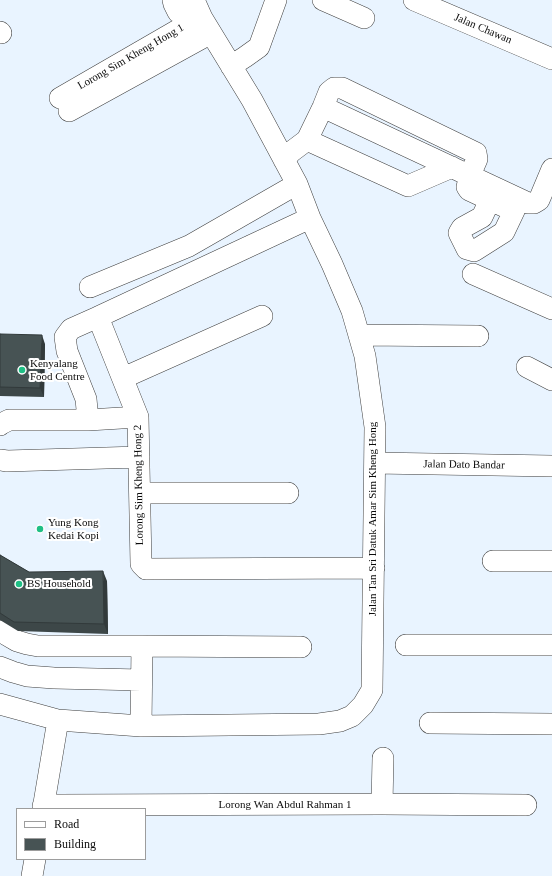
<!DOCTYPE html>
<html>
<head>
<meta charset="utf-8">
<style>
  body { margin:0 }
  #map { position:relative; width:552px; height:876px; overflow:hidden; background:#e9f4ff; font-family:"Times New Roman",serif }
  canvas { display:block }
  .legend { position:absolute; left:16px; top:808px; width:130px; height:52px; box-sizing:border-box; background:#fff; border:1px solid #9d9d9d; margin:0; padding:5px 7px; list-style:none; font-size:12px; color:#0b0b0b }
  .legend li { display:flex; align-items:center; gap:8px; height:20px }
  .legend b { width:20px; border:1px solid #9d9d9d }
</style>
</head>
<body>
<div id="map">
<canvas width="552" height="876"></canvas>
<ul class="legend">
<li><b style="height:5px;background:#fff"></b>Road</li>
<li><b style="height:11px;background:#475354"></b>Building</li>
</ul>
</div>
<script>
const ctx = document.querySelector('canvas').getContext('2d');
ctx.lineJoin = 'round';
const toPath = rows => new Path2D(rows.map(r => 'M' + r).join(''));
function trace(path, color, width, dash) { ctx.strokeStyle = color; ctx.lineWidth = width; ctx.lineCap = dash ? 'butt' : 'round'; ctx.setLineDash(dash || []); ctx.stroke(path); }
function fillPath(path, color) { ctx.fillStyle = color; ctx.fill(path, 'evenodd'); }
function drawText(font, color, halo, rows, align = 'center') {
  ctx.font = font + ' "Times New Roman",serif'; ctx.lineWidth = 4; ctx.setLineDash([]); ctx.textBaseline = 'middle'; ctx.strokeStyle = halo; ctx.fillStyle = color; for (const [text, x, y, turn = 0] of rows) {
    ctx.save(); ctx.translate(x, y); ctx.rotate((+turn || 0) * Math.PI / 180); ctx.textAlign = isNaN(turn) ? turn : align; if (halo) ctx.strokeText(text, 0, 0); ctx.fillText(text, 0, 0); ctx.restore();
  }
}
const minor = toPath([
  [173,0,174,4,178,12,195,20],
  [323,0,364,18],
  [414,0,552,59],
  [0,32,1,33],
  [231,66,245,57,259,47,276,0],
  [60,98,195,20,202,18],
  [323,107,528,203,534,203,539,200,552,169],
  [69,111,211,33],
  [307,140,408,186,452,167],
  [284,160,291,152,307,140,323,107,329,92,334,88,342,88,476,153,477,159,470,175,467,187,469,190,514,211,519,199],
  [490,200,482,217,462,228,459,233,467,249,474,251,504,232,514,211],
  [310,218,98,317,138,417,141,564,146,569,374,568],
  [473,274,552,309],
  [90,287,189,246,297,184],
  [359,335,478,336],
  [527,367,552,380],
  [123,378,262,316],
  [88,420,86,399,67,351,65,337,71,329,98,317],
  [0,425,1,424,9,420,88,420,138,417],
  [0,460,7,461,139,457],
  [375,463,552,466],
  [140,493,288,493],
  [493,561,552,561],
  [0,631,17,641,27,644,38,646,142,646],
  [406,645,552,645],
  [0,667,13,672,27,676,54,678,141,680],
  [0,704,58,720,141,726,319,724,340,721,352,716,363,705,372,690,375,427,365,356,352,311,332,264,310,218,297,184,252,100,202,18,194,0],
  [430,723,552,724],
  [141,726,142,646,301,647],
  [382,804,383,758],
  [43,806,57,805,382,804,526,805],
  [43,809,58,720],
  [32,876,35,859]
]);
trace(minor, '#3e3e3e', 22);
trace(minor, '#fff', 21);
fillPath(toPath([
  [0,334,45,344,44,397,0,396],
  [0,555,29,572,107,581,108,634,18,631,0,620]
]), '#3d4748');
fillPath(toPath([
  [42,335,45,344,44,397,40,388],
  [103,571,107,581,108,634,104,624]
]), '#323a3b');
const building = toPath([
  [0,334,42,335,40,388,0,387,0,334],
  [0,555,29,572,103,571,104,624,14,622,0,613,0,555]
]);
fillPath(building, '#475354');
trace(building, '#323a3b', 1);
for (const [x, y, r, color] of [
  [22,370,4,"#1fbf85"],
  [40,529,4,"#1fbf85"],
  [19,584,4,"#1fbf85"]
]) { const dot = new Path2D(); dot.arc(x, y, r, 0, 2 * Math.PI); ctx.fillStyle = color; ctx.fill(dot); trace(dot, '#fff', 1.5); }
drawText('11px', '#0b0b0b', '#fff', [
  ["Jalan Chawan",483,29,23],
  ["Lorong Sim Kheng Hong 1",131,57,-30],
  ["Jalan Dato Bandar",464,465,1],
  ["Lorong Sim Kheng Hong 2",139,485,-91],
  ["Jalan Tan Sri Datuk Amar Sim Kheng Hong",373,519,-90],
  ["Lorong Wan Abdul Rahman 1",285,805]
]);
drawText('11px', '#0b0b0b', '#fff', [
  ["Kenyalang",30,364],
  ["Food Centre",30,377],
  ["Yung Kong",48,523],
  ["Kedai Kopi",48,536],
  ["BS Household",27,584]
], 'left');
</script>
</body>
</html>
